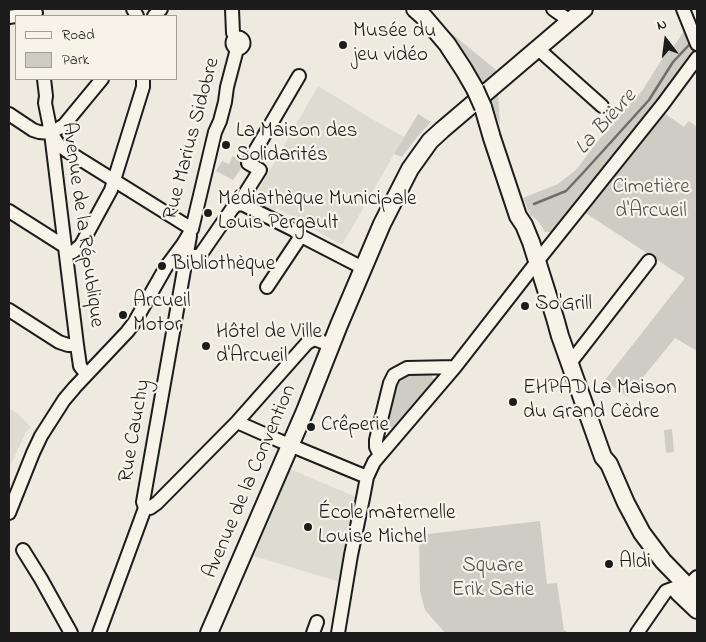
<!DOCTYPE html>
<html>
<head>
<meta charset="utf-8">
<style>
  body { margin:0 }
  #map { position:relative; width:706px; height:642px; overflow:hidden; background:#eeeae0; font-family:"Indie Flower",sans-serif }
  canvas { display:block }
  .frame { position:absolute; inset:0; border:10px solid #1c1c1c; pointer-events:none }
  .legend { position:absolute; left:15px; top:15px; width:162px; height:65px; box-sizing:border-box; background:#f7f3e8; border:1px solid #9f9d96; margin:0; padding:6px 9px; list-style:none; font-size:15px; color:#1c1c1c }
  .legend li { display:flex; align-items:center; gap:10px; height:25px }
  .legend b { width:25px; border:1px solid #9f9d96 }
  .north { position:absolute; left:641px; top:15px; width:50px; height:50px; -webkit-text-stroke:4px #f7f3e8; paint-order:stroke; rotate:345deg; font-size:14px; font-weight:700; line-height:20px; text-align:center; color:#1c1c1c }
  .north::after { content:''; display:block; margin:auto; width:18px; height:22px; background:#1c1c1c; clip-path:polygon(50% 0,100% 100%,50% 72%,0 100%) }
</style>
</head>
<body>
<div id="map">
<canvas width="706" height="642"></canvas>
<div class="frame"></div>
<ul class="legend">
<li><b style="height:6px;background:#f7f3e8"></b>Road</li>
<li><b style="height:14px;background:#cfccc3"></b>Park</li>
</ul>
<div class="north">N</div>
</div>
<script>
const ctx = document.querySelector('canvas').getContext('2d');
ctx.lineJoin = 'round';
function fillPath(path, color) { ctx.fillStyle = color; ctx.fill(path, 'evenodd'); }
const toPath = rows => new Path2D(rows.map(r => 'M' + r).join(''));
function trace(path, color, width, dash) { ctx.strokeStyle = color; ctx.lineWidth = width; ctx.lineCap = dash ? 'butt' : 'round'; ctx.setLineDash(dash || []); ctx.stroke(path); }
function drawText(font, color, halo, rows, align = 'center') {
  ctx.font = font + ' "Indie Flower",sans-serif'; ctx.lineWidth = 4.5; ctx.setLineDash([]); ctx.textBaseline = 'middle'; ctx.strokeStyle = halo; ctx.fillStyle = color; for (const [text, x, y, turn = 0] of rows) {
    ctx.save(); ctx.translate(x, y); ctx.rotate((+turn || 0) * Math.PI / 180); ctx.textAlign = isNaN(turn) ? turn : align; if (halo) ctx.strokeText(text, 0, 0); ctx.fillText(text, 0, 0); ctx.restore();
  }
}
fillPath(toPath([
  [318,86,372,119,404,137,342,245,277,208,273,214,251,203],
  [9,408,17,413,31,427,26,432,9,468],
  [290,469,356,497,340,582,254,556]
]), '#dedbd1');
fillPath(toPath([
  [439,23,496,70,495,74,481,85,460,48,449,33],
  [684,31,693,50,691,59,555,230,550,232,545,232,543,229,543,228,537,220,530,215,523,198,558,184,576,170,597,142,642,91,664,56,674,46],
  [498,94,500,125,489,100],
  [663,112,684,127,689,121,697,127,697,351,675,338,627,397,605,380,685,278,584,212],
  [418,114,431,122,417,137,402,157,394,154],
  [233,156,245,163,233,180,216,171,222,161,229,164],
  [432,374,432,377,437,382,390,436,390,434,388,432,384,434,397,382,407,375],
  [672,429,674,452,666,453,664,430],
  [540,521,547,584,557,583,564,630,569,633,445,633,425,610,420,591,419,535]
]), '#cfccc3');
trace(toPath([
  [534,204,566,191,582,174,649,100,673,62,689,45]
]), '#6f6d69', 2.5);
const minor = toPath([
  [133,9,137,16],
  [232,9,233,33,236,38],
  [553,9,570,21],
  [683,9,697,44],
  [154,16,161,9],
  [9,17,36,13],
  '232.5 43a5.5 5.5 0 1 1 11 0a5.5 5.5 0 1 1-11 0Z',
  [537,48,602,106],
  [44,79,46,96,45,103,51,133,77,345,80,366,86,374],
  [9,114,33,130,39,132,51,133,59,145,67,151,192,229],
  [51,133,64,125,102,79],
  [239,204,241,200,260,170,248,163,299,76],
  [9,211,64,246],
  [181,253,192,256,198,256,201,254,232,209,236,205,242,204,294,230,301,236,363,268],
  [66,254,73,252,81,245,111,190,143,87,143,79],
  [267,287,301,236],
  [9,310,59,342,68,345,77,345],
  [570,363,649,261],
  [237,422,280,441,367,477],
  [380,455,376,447,376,440,390,383,394,375,407,368,455,367],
  [145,508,150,508,157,503,237,422,307,343,314,339,331,345],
  [9,513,33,453,41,436,64,400,75,387,127,332,134,323,166,267,183,244,192,229,215,132,220,121,225,102,227,87,237,49],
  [23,550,41,579,71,633],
  [99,633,145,508,143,502,190,236],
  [313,633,317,622],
  [338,633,351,555,363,498,367,477,374,462,455,367,543,254,663,104,697,58],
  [637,633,666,591,674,588,687,587,697,577]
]);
const major = toPath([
  [415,9,424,17,447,44,464,70,475,89],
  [483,107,492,138,518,216,524,225,531,242,555,318,560,336,603,457,609,464,626,503,642,533,663,561,697,596],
  [678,592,697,610],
  [209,633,305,411,339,325,382,224,410,169,430,141,442,130,584,9]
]);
trace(minor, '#1c1c1c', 16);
trace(major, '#1c1c1c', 20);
trace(minor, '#f7f3e8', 12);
trace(major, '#f7f3e8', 16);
const majorBridge = toPath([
  [475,89,483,107]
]);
trace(majorBridge, '#1c1c1c', 20, []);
trace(majorBridge, '#f7f3e8', 16);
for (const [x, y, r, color] of [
  [343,45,5,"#1c1c1c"],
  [226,145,5,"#1c1c1c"],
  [208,213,5,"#1c1c1c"],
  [162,266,5,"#1c1c1c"],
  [525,306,5,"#1c1c1c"],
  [123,315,5,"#1c1c1c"],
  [206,346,5,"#1c1c1c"],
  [513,402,5,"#1c1c1c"],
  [311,427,5,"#1c1c1c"],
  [308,527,5,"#1c1c1c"],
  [609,564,5,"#1c1c1c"]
]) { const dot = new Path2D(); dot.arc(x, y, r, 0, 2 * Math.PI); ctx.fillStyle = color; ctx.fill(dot); trace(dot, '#f7f3e8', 2); }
drawText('21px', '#1c1c1c', '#f7f3e8', [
  ["Musée du",353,33],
  ["jeu vidéo",353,57],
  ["La Maison des",236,133],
  ["Solidarités",236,157],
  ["Médiathèque Municipale",218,201],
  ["Louis Pergault",218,225],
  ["Bibliothèque",172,266],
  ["Arcueil",133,303],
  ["Motor",133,327],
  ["So'Grill",535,306],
  ["Hôtel de Ville",216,334],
  ["d'Arcueil",216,358],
  ["EHPAD La Maison",523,390],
  ["du Grand Cèdre",523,414],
  ["Crêperie",321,427],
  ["École maternelle",318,515],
  ["Louise Michel",318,539],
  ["Aldi",619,564]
], 'left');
drawText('21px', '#1c1c1c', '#f7f3e8', [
  ["Rue Marius Sidobre",193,139,-75],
  ["Avenue de la République",81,225,82],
  ["Rue Cauchy",136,431,-80],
  ["Avenue de la Convention",251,482,-67]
]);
drawText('21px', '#52514e', '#f7f3e8', [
  ["Cimetière",651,189],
  ["d'Arcueil",651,213],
  ["Square",493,568],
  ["Erik Satie",493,592]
]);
drawText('italic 22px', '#535250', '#f7f3e8', [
  ["La Bièvre",607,123,-48]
]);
</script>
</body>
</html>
